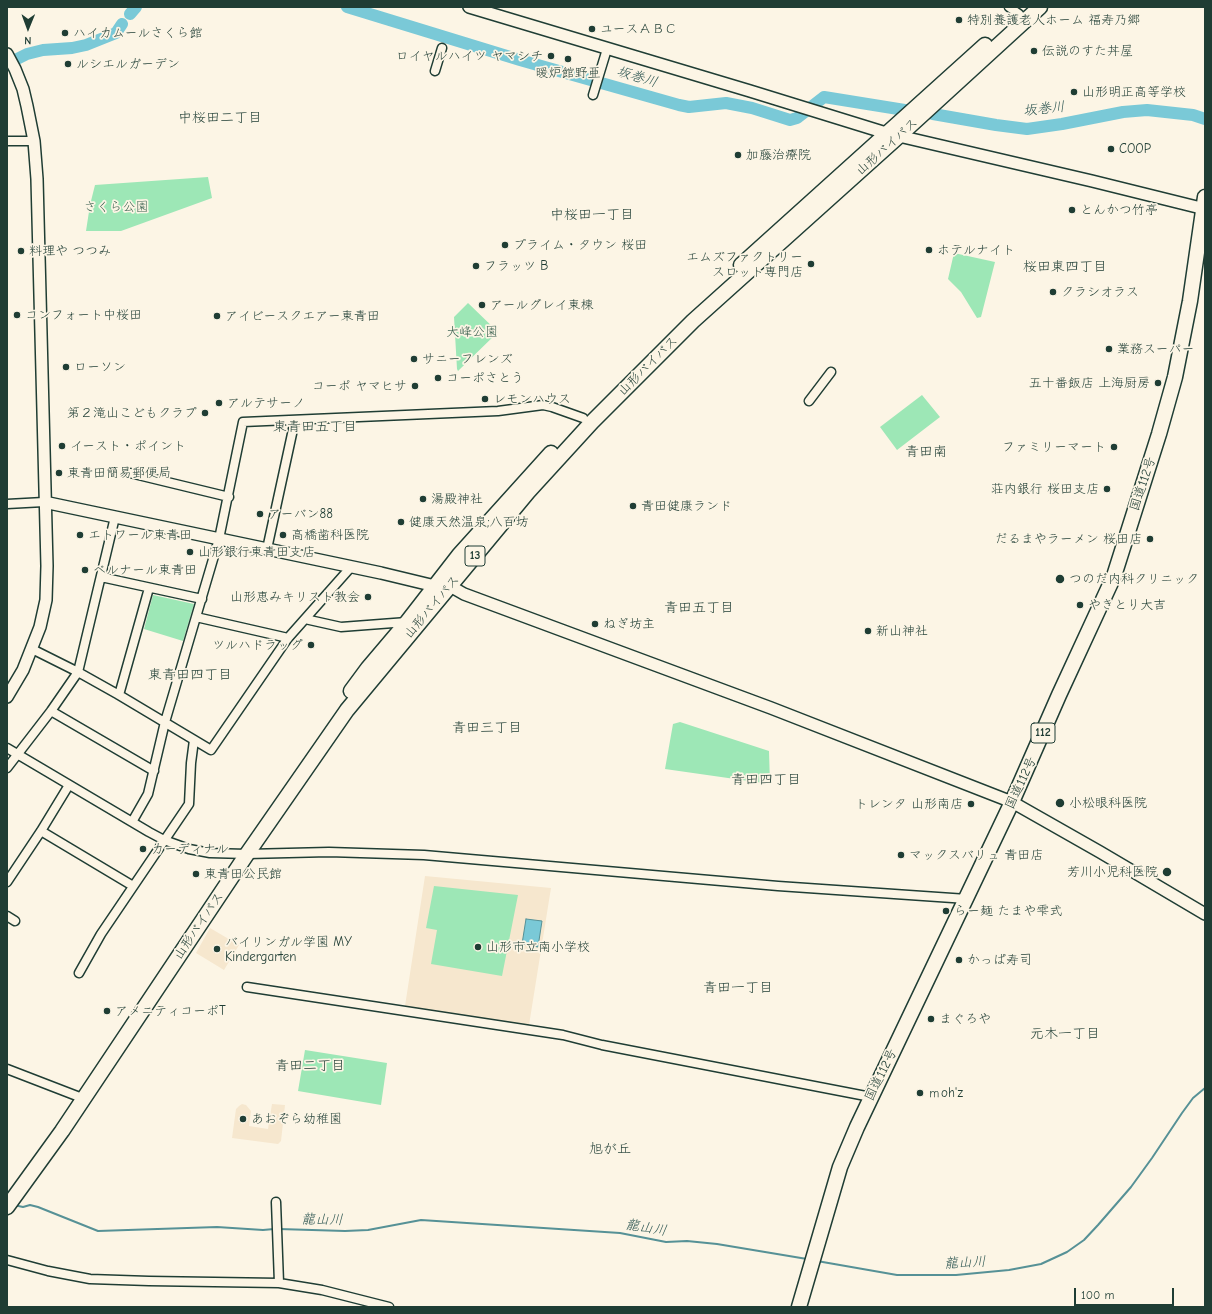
<!DOCTYPE html>
<html>
<head>
<meta charset="utf-8">
<style>
  body { margin:0 }
  #map { position:relative; width:1212px; height:1314px; overflow:hidden; background:#fcf5e5; font-family:"Comic Neue",sans-serif }
  canvas { display:block }
  .frame { position:absolute; inset:0; border:8px solid #1f3d34; pointer-events:none }
  .north { position:absolute; left:8px; top:8px; width:40px; height:40px; -webkit-text-stroke:3px #fcf5e5; paint-order:stroke; rotate:181deg; font-size:11px; font-weight:700; line-height:16px; text-align:center; color:#1f3d34 }
  .north::after { content:''; display:block; margin:auto; width:14px; height:18px; background:#1f3d34; clip-path:polygon(50% 0,100% 100%,50% 72%,0 100%) }
  .scale { position:absolute; left:1074px; top:1288px; width:100px; height:18px; box-sizing:border-box; border:2px solid #1f3d34; border-top:0; padding-left:5px; font-size:12px; line-height:14px; white-space:nowrap; color:#1f3d34; -webkit-text-stroke:3px #fcf5e5; paint-order:stroke }
</style>
</head>
<body>
<div id="map">
<canvas width="1212" height="1314"></canvas>
<div class="frame"></div>
<div class="north">N</div>
<div class="scale">100 m</div>
</div>
<script>
const ctx = document.querySelector('canvas').getContext('2d');
ctx.lineJoin = 'round';
function fillPath(path, color) { ctx.fillStyle = color; ctx.fill(path, 'evenodd'); }
const toPath = rows => new Path2D(rows.map(r => 'M' + r).join(''));
function trace(path, color, width, dash) { ctx.strokeStyle = color; ctx.lineWidth = width; ctx.lineCap = dash ? 'butt' : 'round'; ctx.setLineDash(dash || []); ctx.stroke(path); }
function drawText(font, color, halo, rows, align = 'center') {
  ctx.font = font + ' "Comic Neue","Klee One",sans-serif'; ctx.lineWidth = 3.5; ctx.setLineDash([]); ctx.textBaseline = 'middle'; ctx.strokeStyle = halo; ctx.fillStyle = color; for (const [text, x, y, turn = 0] of rows) {
    ctx.save(); ctx.translate(x, y); ctx.rotate((+turn || 0) * Math.PI / 180); ctx.textAlign = isNaN(turn) ? turn : align; if (halo) ctx.strokeText(text, 0, 0); ctx.fillText(text, 0, 0); ctx.restore();
  }
}
fillPath(toPath([
  [425,876,551,888,529,1025,405,1006],
  [210,928,239,945,224,970,196,953],
  [242,1104,246,1105,251,1111,249,1126,268,1129,272,1104,285,1105,281,1141,278,1144,232,1138,236,1109,239,1106]
]), '#f6e7ce');
fillPath(toPath([
  [208,177,212,198,121,231,86,231,90,205,95,185],
  [954,253,995,262,981,317,977,318,961,292,948,279],
  [468,303,498,332,458,371,457,369,454,317],
  [922,395,940,417,897,450,880,427],
  [153,595,194,604,183,641,144,629],
  [680,722,769,751,770,784,665,769,673,724],
  [434,886,518,895,502,976,431,964,437,930,426,928],
  [305,1050,387,1063,381,1105,298,1091]
]), '#9de7b6');
const water = toPath([
  [526,919,542,921,538,947,522,944,526,919]
]);
fillPath(water, '#7ac9d7');
trace(water, '#569196', 1);
trace(toPath([
  [14,1205,23,1207,30,1205,38,1207,98,1231,217,1227,263,1230,274,1229],
  [279,1229,345,1231,368,1230,421,1220,620,1233,666,1242,687,1241,717,1244,807,1259],
  [817,1261,897,1275,956,1275,1009,1270,1041,1264,1067,1252,1084,1240,1098,1225,1131,1187,1152,1158,1182,1113,1193,1098,1205,1088]
]), '#569196', 2);
trace(toPath([
  [347,7,520,60,679,105,689,107,726,103,752,108,790,120,797,118,824,97,917,112],
  [130,14,136,7],
  [7,64,27,54,43,50,72,48,86,45,116,33,122,24],
  [933,114,996,125,1027,129,1062,124,1123,112,1147,110,1193,115,1205,119]
]), '#7ac9d7', 12);
const street = toPath([
  [1009,7,1019,14],
  [435,71,442,48],
  [593,95,607,49],
  [7,141,34,141],
  [809,401,831,372],
  [130,473,229,497],
  [7,504,44,502],
  [267,549,295,420],
  [101,577,202,599],
  [196,617,288,638],
  [305,619,341,627,407,622],
  [32,649,78,672,119,695,211,750,288,638,351,567],
  [119,695,149,588],
  [51,711,154,771],
  [7,748,149,832,164,840,189,849,210,853,247,854,329,852,424,855,778,886,967,899],
  [7,768,51,711,78,672,115,517],
  [132,822,148,794,165,722,219,539,243,422,498,411,543,405,552,407,583,418],
  [41,831,133,886],
  [7,882,41,831,69,785],
  [7,916,15,921],
  [79,973,101,934,189,804,191,763,194,740],
  [247,987,563,1035,602,1045,871,1097],
  [7,1069,77,1096],
  [276,1202,279,1283],
  [7,1260,48,1271,90,1279,149,1281,279,1283,322,1290,389,1307]
]);
const secondary = toPath([
  [469,7,750,91,886,133,1092,181,1205,209],
  [7,54,15,69,23,89,27,106,34,141,37,179,47,566,46,600,40,627,23,670,7,697],
  [44,502,381,573,435,586,450,586,464,594,771,708,1012,802,1100,852,1205,914]
]);
const highway = toPath([
  [741,265,985,45],
  [351,691,368,668,407,622,459,555,551,453],
  [7,1207,62,1131,247,854,347,710,528,492,592,422,693,321,899,136,1040,7],
  [799,1307,840,1167,857,1127,1012,802,1059,695,1114,576,1159,434,1175,377,1190,301,1205,197]
]);
trace(street, '#1f3d34', 11);
trace(secondary, '#1f3d34', 14);
trace(highway, '#1f3d34', 17);
trace(street, '#fcf5e5', 8);
trace(secondary, '#fcf5e5', 11);
trace(highway, '#fcf5e5', 14);
for (const [x, y, r, color] of [
  [959,20,4,"#1f3d34"],
  [592,29,4,"#1f3d34"],
  [65,33,4,"#1f3d34"],
  [1034,51,4,"#1f3d34"],
  [551,56,4,"#1f3d34"],
  [568,59,4,"#1f3d34"],
  [68,64,4,"#1f3d34"],
  [1074,92,4,"#1f3d34"],
  [1111,149,4,"#1f3d34"],
  [738,155,4,"#1f3d34"],
  [1072,210,4,"#1f3d34"],
  [505,245,4,"#1f3d34"],
  [929,250,4,"#1f3d34"],
  [21,251,4,"#1f3d34"],
  [811,264,4,"#1f3d34"],
  [476,266,4,"#1f3d34"],
  [1053,292,4,"#1f3d34"],
  [482,305,4,"#1f3d34"],
  [17,315,4,"#1f3d34"],
  [217,316,4,"#1f3d34"],
  [1109,349,4,"#1f3d34"],
  [414,359,4,"#1f3d34"],
  [66,367,4,"#1f3d34"],
  [438,378,4,"#1f3d34"],
  [1158,383,4,"#1f3d34"],
  [415,386,4,"#1f3d34"],
  [485,399,4,"#1f3d34"],
  [219,403,4,"#1f3d34"],
  [205,413,4,"#1f3d34"],
  [62,446,4,"#1f3d34"],
  [1114,447,4,"#1f3d34"],
  [59,473,4,"#1f3d34"],
  [1107,489,4,"#1f3d34"],
  [423,499,4,"#1f3d34"],
  [633,506,4,"#1f3d34"],
  [260,514,4,"#1f3d34"],
  [401,522,4,"#1f3d34"],
  [80,535,4,"#1f3d34"],
  [283,535,4,"#1f3d34"],
  [1150,539,4,"#1f3d34"],
  [190,552,4,"#1f3d34"],
  [85,570,4,"#1f3d34"],
  [1060,579,5,"#1f3d34"],
  [368,597,4,"#1f3d34"],
  [1080,605,4,"#1f3d34"],
  [595,624,4,"#1f3d34"],
  [868,631,4,"#1f3d34"],
  [311,645,4,"#1f3d34"],
  [1060,803,5,"#1f3d34"],
  [971,804,4,"#1f3d34"],
  [143,849,4,"#1f3d34"],
  [901,855,4,"#1f3d34"],
  [1167,872,5,"#1f3d34"],
  [196,874,4,"#1f3d34"],
  [946,911,4,"#1f3d34"],
  [478,947,4,"#1f3d34"],
  [217,949,4,"#1f3d34"],
  [959,960,4,"#1f3d34"],
  [107,1011,4,"#1f3d34"],
  [931,1019,4,"#1f3d34"],
  [920,1093,4,"#1f3d34"],
  [243,1119,4,"#1f3d34"]
]) { const dot = new Path2D(); dot.arc(x, y, r, 0, 2 * Math.PI); ctx.fillStyle = color; ctx.fill(dot); trace(dot, '#fcf5e5', 1.5); }
for (const [x, y, w] of [
  [475,556,20],
  [1043,733,24]
]) { const box = new Path2D(); box.roundRect(x - w / 2, y - 10, w, 20, 3); ctx.fillStyle = '#fcf5e5'; ctx.fill(box); trace(box, '#1f3d34', 1); }
drawText('bold 12px', '#1f3d34', null, [
  ["13",475,556],
  ["112",1043,733]
]);
drawText('13px', '#1f3d34', '#fcf5e5', [
  ["特別養護老人ホーム 福寿乃郷",967,20],
  ["ユースＡＢＣ",600,29],
  ["ハイカムールさくら館",73,33],
  ["伝説のすた丼屋",1042,51],
  ["ロイヤルハイツ ヤマシチ",543,56,"right"],
  ["ルシエルガーデン",76,64],
  ["暖炉館野亜",568,73,"center"],
  ["山形明正高等学校",1082,92],
  ["COOP",1119,149],
  ["加藤治療院",746,155],
  ["とんかつ竹亭",1080,210],
  ["プライム・タウン 桜田",513,245],
  ["ホテルナイト",937,250],
  ["料理や つつみ",29,251],
  ["エムズファクトリー",803,257,"right"],
  ["スロット専門店",803,272,"right"],
  ["フラッツ B",484,266],
  ["クラシオラス",1061,292],
  ["アールグレイ東棟",490,305],
  ["コンフォート中桜田",25,315],
  ["アイビースクエアー東青田",225,316],
  ["業務スーパー",1117,349],
  ["サニーフレンズ",422,359],
  ["ローソン",74,367],
  ["コーポさとう",446,378],
  ["五十番飯店 上海厨房",1150,383,"right"],
  ["コーポ ヤマヒサ",407,386,"right"],
  ["レモンハウス",493,399],
  ["アルテサーノ",227,403],
  ["第２滝山こどもクラブ",197,413,"right"],
  ["イースト・ポイント",70,446],
  ["ファミリーマート",1106,447,"right"],
  ["東青田簡易郵便局",67,473],
  ["荘内銀行 桜田支店",1099,489,"right"],
  ["湯殿神社",431,499],
  ["青田健康ランド",641,506],
  ["アーバン88",268,514],
  ["健康天然温泉;八百坊",409,522],
  ["エトワール東青田",88,535],
  ["高橋歯科医院",291,535],
  ["だるまやラーメン 桜田店",1142,539,"right"],
  ["山形銀行東青田支店",198,552],
  ["ベルナール東青田",93,570],
  ["つのだ内科クリニック",1069,579],
  ["山形恵みキリスト教会",360,597,"right"],
  ["やきとり大吉",1088,605],
  ["ねぎ坊主",603,624],
  ["新山神社",876,631],
  ["ツルハドラッグ",303,645,"right"],
  ["小松眼科医院",1069,803],
  ["トレンタ 山形南店",963,804,"right"],
  ["カーディナル",151,849],
  ["マックスバリュ 青田店",909,855],
  ["芳川小児科医院",1158,872,"right"],
  ["東青田公民館",204,874],
  ["らー麺 たまや雫式",954,911],
  ["バイリンガル学園 MY",225,942],
  ["Kindergarten",225,957],
  ["山形市立南小学校",486,947],
  ["かっぱ寿司",967,960],
  ["アメニティコーポT",115,1011],
  ["まぐろや",939,1019],
  ["ｍoh'z",928,1093],
  ["あおぞら幼稚園",251,1119]
], 'left');
drawText('13px', '#1f3d34', '#fcf5e5', [
  ["山形バイパス",887,147,-42],
  ["山形バイパス",648,366,-45],
  ["国道112号",1143,484,-72],
  ["山形バイパス",432,607,-50],
  ["国道112号",1021,783,-65],
  ["山形バイパス",199,926,-56],
  ["国道112号",881,1075,-64]
]);
drawText('13px', '#385f4e', '#fcf5e5', [
  ["さくら公園",116,207],
  ["大峰公園",472,332]
]);
drawText('italic 14px', '#315955', '#fcf5e5', [
  ["坂巻川",637,77,17],
  ["坂巻川",1044,109,-6],
  ["龍山川",322,1220,1],
  ["龍山川",646,1228,9],
  ["龍山川",965,1263,-3]
]);
drawText('14px', '#1f3d34', '#fcf5e5', [
  ["中桜田二丁目",220,118],
  ["中桜田一丁目",592,215],
  ["桜田東四丁目",1065,267],
  ["東青田五丁目",315,427],
  ["青田南",926,452],
  ["青田五丁目",699,608],
  ["東青田四丁目",190,675],
  ["青田三丁目",487,728],
  ["青田四丁目",766,780],
  ["青田一丁目",738,988],
  ["元木一丁目",1065,1034],
  ["青田二丁目",310,1066],
  ["旭が丘",610,1149]
]);
</script>
</body>
</html>
